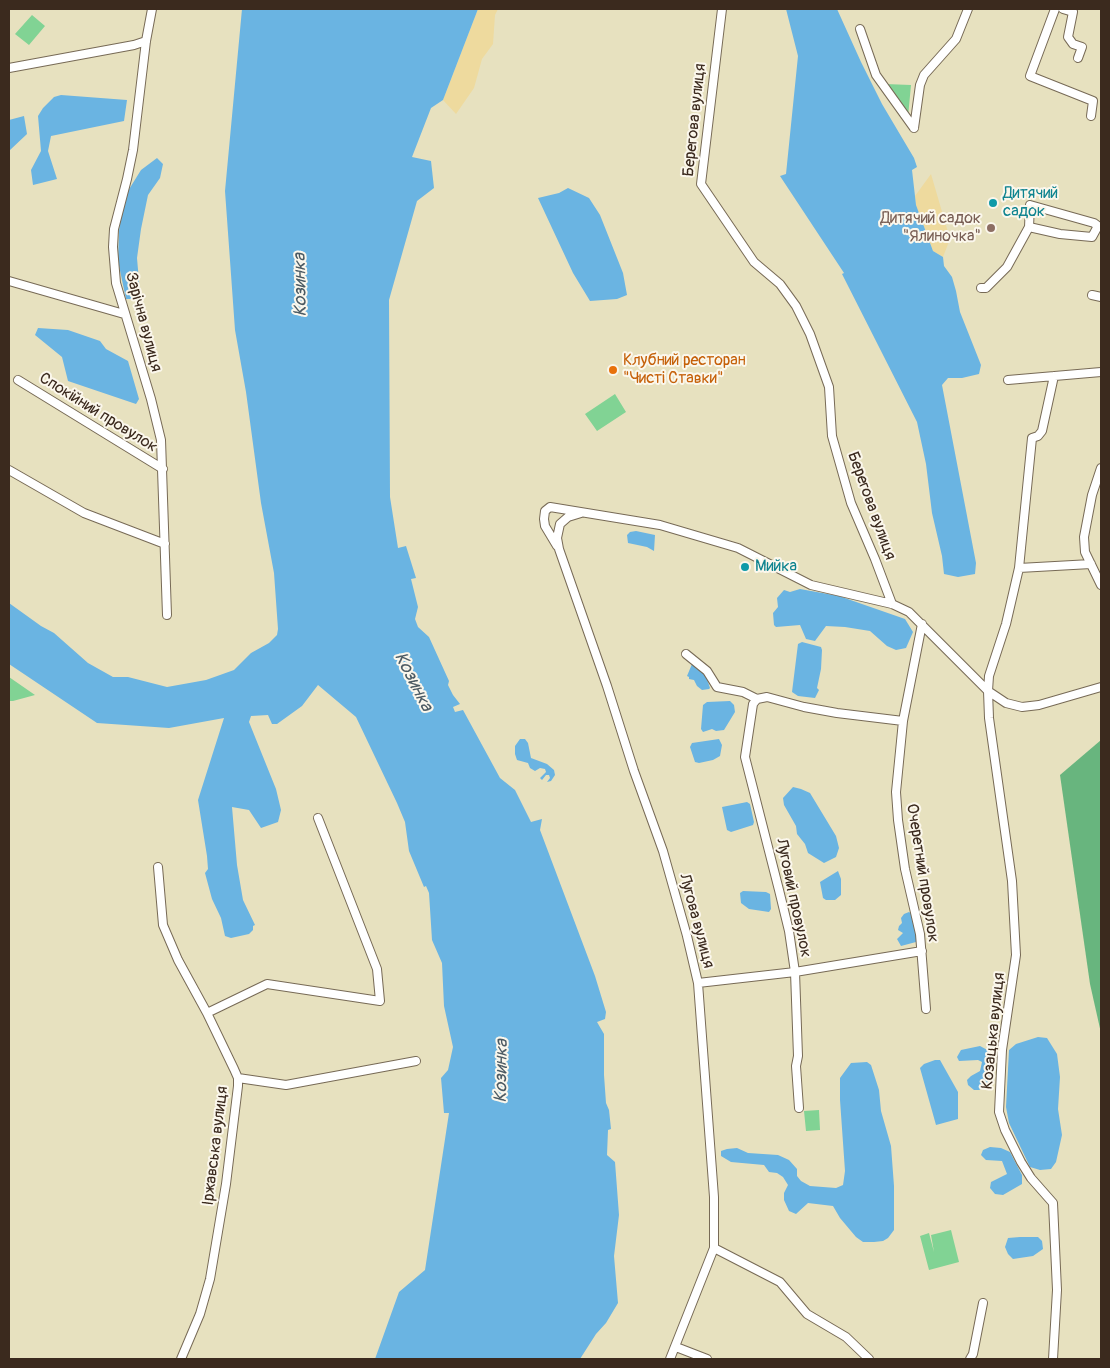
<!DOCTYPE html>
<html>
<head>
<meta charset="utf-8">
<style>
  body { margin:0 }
  #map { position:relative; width:1110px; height:1368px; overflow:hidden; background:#e7e1bf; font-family:Pangolin,sans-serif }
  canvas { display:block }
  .frame { position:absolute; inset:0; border:10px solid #3b2a1e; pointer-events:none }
</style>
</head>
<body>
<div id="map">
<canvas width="1110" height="1368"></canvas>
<div class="frame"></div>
</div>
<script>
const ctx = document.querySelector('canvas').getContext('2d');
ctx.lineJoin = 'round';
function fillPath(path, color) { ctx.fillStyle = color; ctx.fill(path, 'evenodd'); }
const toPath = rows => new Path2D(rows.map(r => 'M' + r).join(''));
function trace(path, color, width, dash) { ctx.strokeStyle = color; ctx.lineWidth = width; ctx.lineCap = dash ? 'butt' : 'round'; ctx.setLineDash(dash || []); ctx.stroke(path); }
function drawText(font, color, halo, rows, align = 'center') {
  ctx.font = font + ' Pangolin,sans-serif'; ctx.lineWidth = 4; ctx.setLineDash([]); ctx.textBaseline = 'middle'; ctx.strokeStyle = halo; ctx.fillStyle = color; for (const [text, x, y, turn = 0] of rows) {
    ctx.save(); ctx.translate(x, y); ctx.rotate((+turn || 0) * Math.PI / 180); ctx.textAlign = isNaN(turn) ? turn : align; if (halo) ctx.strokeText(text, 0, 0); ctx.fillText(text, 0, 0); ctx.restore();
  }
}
fillPath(toPath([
  [32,15,45,26,29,45,15,34],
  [885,84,911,85,908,117],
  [615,394,626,412,597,431,585,414],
  [9,677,35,695,13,701,9,701],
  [819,1110,820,1130,806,1131,804,1111],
  [951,1230,959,1262,929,1270,920,1236,929,1233,934,1252,931,1235]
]), '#81d394');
fillPath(toPath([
  [1101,740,1101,1033,1090,984,1060,775]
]), '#68b57e');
fillPath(toPath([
  [478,9,498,9,495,15,493,44,482,59,474,88,456,114,443,100],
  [931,174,950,239,943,257,933,251,916,205,915,196]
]), '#eeda9e');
fillPath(toPath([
  [242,9,478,9,443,100,431,108,412,157,431,161,434,188,417,201,389,300,390,497,398,548,406,546,416,578,411,579,418,607,415,619,418,627,429,637,449,681,448,685,453,695,460,704,453,707,455,712,463,710,500,778,515,790,531,822,542,819,540,830,595,976,606,1012,605,1019,597,1022,604,1034,604,1075,606,1103,609,1110,611,1129,608,1130,607,1155,615,1162,619,1215,614,1256,618,1303,606,1323,596,1334,580,1359,375,1359,399,1292,425,1270,449,1113,444,1113,441,1078,448,1070,453,1047,444,1006,442,963,432,940,429,893,426,886,424,887,409,851,405,822,397,803,356,717,318,685,302,706,277,724,272,724,268,715,251,716,249,722,276,789,281,810,278,822,261,828,249,810,232,807,237,865,243,900,255,925,253,926,253,930,249,934,231,938,225,936,221,918,212,899,205,873,208,869,207,856,198,800,224,718,169,728,97,723,9,664,9,603,41,626,54,633,88,663,113,677,128,677,167,687,206,680,234,670,251,653,269,643,277,635,278,629,274,573,261,503,246,392,235,330,225,191],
  [786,9,837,9,861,62,882,104,914,158,917,167,912,170,916,205,933,251,943,257,944,266,952,277,956,291,960,312,981,365,979,374,962,378,948,378,942,385,976,563,975,574,958,577,944,574,942,556,932,513,926,464,917,422,842,274,844,273,780,176,786,174,798,56],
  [61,95,127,100,124,121,51,136,48,151,57,179,33,185,31,170,41,151,38,116,43,108,54,97],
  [24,116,27,134,9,151,9,120],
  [157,158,163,164,160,178,148,195,141,229,137,258,140,293,137,299,126,299,118,261,119,231,123,199,141,170],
  [568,188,589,198,600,215,623,273,627,295,617,299,590,301,573,273,538,198,559,193],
  [38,328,68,330,100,341,106,349,128,361,139,399,136,404,68,381,62,357,35,335],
  [636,531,655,535,654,551,647,547,628,543,627,535,630,532],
  [800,589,839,596,905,619,913,632,906,648,896,650,887,646,870,631,845,627,826,626,815,641,806,639,800,625,776,627,774,625,773,613,778,607,777,598,784,590,790,592],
  [802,642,821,647,822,650,821,669,817,688,819,690,815,698,798,696,792,692,798,644],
  [692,664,698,666,706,676,710,688,709,689,702,690,697,686,694,680,689,679,689,677,687,676],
  [730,701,734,705,735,712,724,730,716,731,712,729,703,732,701,729,703,705,707,702],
  [520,739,525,739,528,743,531,758,547,764,554,770,555,775,551,781,547,782,550,778,549,775,546,775,542,780,540,778,546,772,545,769,540,768,535,771,530,768,528,763,517,760,515,754,515,746],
  [719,739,722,745,720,756,713,760,699,763,695,762,690,747,692,743],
  [793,787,801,789,810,793,836,836,839,848,836,857,824,863,808,853,805,844,797,834,796,826,784,805,783,798],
  [747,802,750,804,754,822,753,825,731,832,727,830,722,807],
  [838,871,841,879,841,895,835,900,826,900,823,898,820,882],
  [743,891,766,892,770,894,771,909,769,912,749,909,741,903,740,893],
  [909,912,912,914,917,940,916,942,901,946,897,939,903,933,898,930,899,926,902,923,901,918,904,914],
  [1038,1037,1047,1038,1057,1054,1060,1077,1058,1109,1062,1135,1056,1162,1051,1169,1040,1170,1030,1167,1009,1123,1006,1107,1009,1050,1016,1044],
  [980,1046,993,1053,994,1081,989,1087,986,1086,979,1090,974,1090,968,1085,967,1080,971,1076,980,1071,982,1062,978,1060,959,1061,957,1057,961,1050],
  [935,1060,940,1060,958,1092,958,1119,936,1125,920,1068,924,1064],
  [867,1062,871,1065,879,1090,881,1111,891,1146,894,1186,894,1230,888,1238,883,1241,874,1242,863,1242,856,1237,840,1218,833,1206,808,1203,796,1214,789,1211,784,1200,784,1193,788,1185,783,1177,777,1173,769,1172,764,1165,731,1162,721,1156,721,1151,727,1149,737,1148,748,1153,778,1155,789,1160,797,1169,797,1176,801,1181,810,1186,836,1188,843,1185,845,1171,840,1100,840,1078,851,1063],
  [990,1147,1001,1148,1010,1152,1022,1175,1022,1184,1003,1195,995,1194,990,1188,991,1182,1007,1174,1002,1161,986,1160,981,1155,983,1150],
  [1020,1237,1038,1237,1042,1241,1043,1249,1033,1256,1013,1259,1008,1254,1005,1247,1008,1238]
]), '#6ab4e2');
const minor = toPath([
  [152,9,146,41,133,150,127,179,114,229,113,247,116,283,151,399,161,440,167,615],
  [722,9,701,184,754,262,780,284,796,306,810,334,829,387,832,436,851,503,875,559,892,604],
  [1055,9,1030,76,1093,101,1091,116],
  [1063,9,1073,12,1068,37,1073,44,1082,47,1078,58],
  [860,29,876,75,914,128],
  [9,68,134,45,146,41],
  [914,128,920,85,924,75,956,39,968,9],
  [1029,227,1060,234,1092,237,1098,226,1101,227],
  [9,281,124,314],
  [981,288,986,288,1007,267,1029,227,1030,205,1094,223,1098,226],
  [1092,295,1101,297],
  [18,380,163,469],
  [1008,380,1101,372],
  [1101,468,1092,495,1084,537,1085,552,1101,585],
  [9,470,84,513,165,544],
  [581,513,568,517,560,524,557,538,559,549,607,686,634,771,663,851,687,936,698,983,714,1197,714,1248,670,1359],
  [557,546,545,526,544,519,545,511,550,507,660,525,738,548,811,585,892,604,909,612,988,691,1006,703,1022,707,1039,705,1101,687],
  [1019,568,1091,564],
  [922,624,903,721,896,792,898,820,905,869,920,934,926,1009],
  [686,654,707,671,717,687,743,692,757,699],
  [158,867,163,925,178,960,207,1013],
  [698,983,795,972,922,951],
  [238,1078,286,1085,416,1061],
  [799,1108,796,1066,798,1056,795,972,789,931,779,890,745,757,753,704,757,699,767,697,804,707,837,713,903,721],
  [714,1248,780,1282,807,1314,846,1337,869,1359],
  [676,1347,707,1359],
  [181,1359,200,1314,210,1279,226,1184,238,1086,238,1078,234,1069,207,1013,267,984,380,1001,377,969,318,818],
  [970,1359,973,1354,983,1303],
  [1053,1359,1057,1290,1053,1203,1031,1178,1021,1162,1005,1130,999,1112,1002,1050,1016,955,1012,881,989,718,988,691,989,676,1006,624,1019,568,1032,438,1038,436,1042,431,1054,376]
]);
trace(minor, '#776a56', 10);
trace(minor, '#fff', 8);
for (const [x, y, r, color] of [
  [993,203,5,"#0f9aa8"],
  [991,228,5,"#8d6e63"],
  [613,370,5,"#e8710a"],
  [745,567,5,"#0f9aa8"]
]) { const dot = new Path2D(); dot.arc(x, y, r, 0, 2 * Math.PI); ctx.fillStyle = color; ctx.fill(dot); trace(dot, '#fbf7ec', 2); }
drawText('16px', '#3b2a1e', '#fbf7ec', [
  ["Берегова вулиця",695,120,-84],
  ["Зарічна вулиця",143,322,75],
  ["Спокійний провулок",98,413,32],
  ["Берегова вулиця",871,506,70],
  ["Очеретний провулок",922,873,81],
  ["Луговий провулок",793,898,78],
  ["Лугова вулиця",696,921,75],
  ["Козацька вулиця",994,1031,-84],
  ["Іржавська вулиця",216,1146,-83]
]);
drawText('16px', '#0d838f', '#fbf7ec', [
  ["Дитячий",1003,194],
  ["садок",1003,212],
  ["Мийка",755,567]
], 'left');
drawText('16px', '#785e54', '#fbf7ec', [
  ["Дитячий садок",981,219],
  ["\"Ялиночка\"",981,237]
], 'right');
drawText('16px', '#c56008', '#fbf7ec', [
  ["Клубний ресторан",623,361],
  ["\"Чисті Ставки\"",623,379]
], 'left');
drawText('italic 18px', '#4b5a63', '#fbf7ec', [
  ["Козинка",301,285,-91],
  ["Козинка",413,682,63],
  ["Козинка",502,1071,-89]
]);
</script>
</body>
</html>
